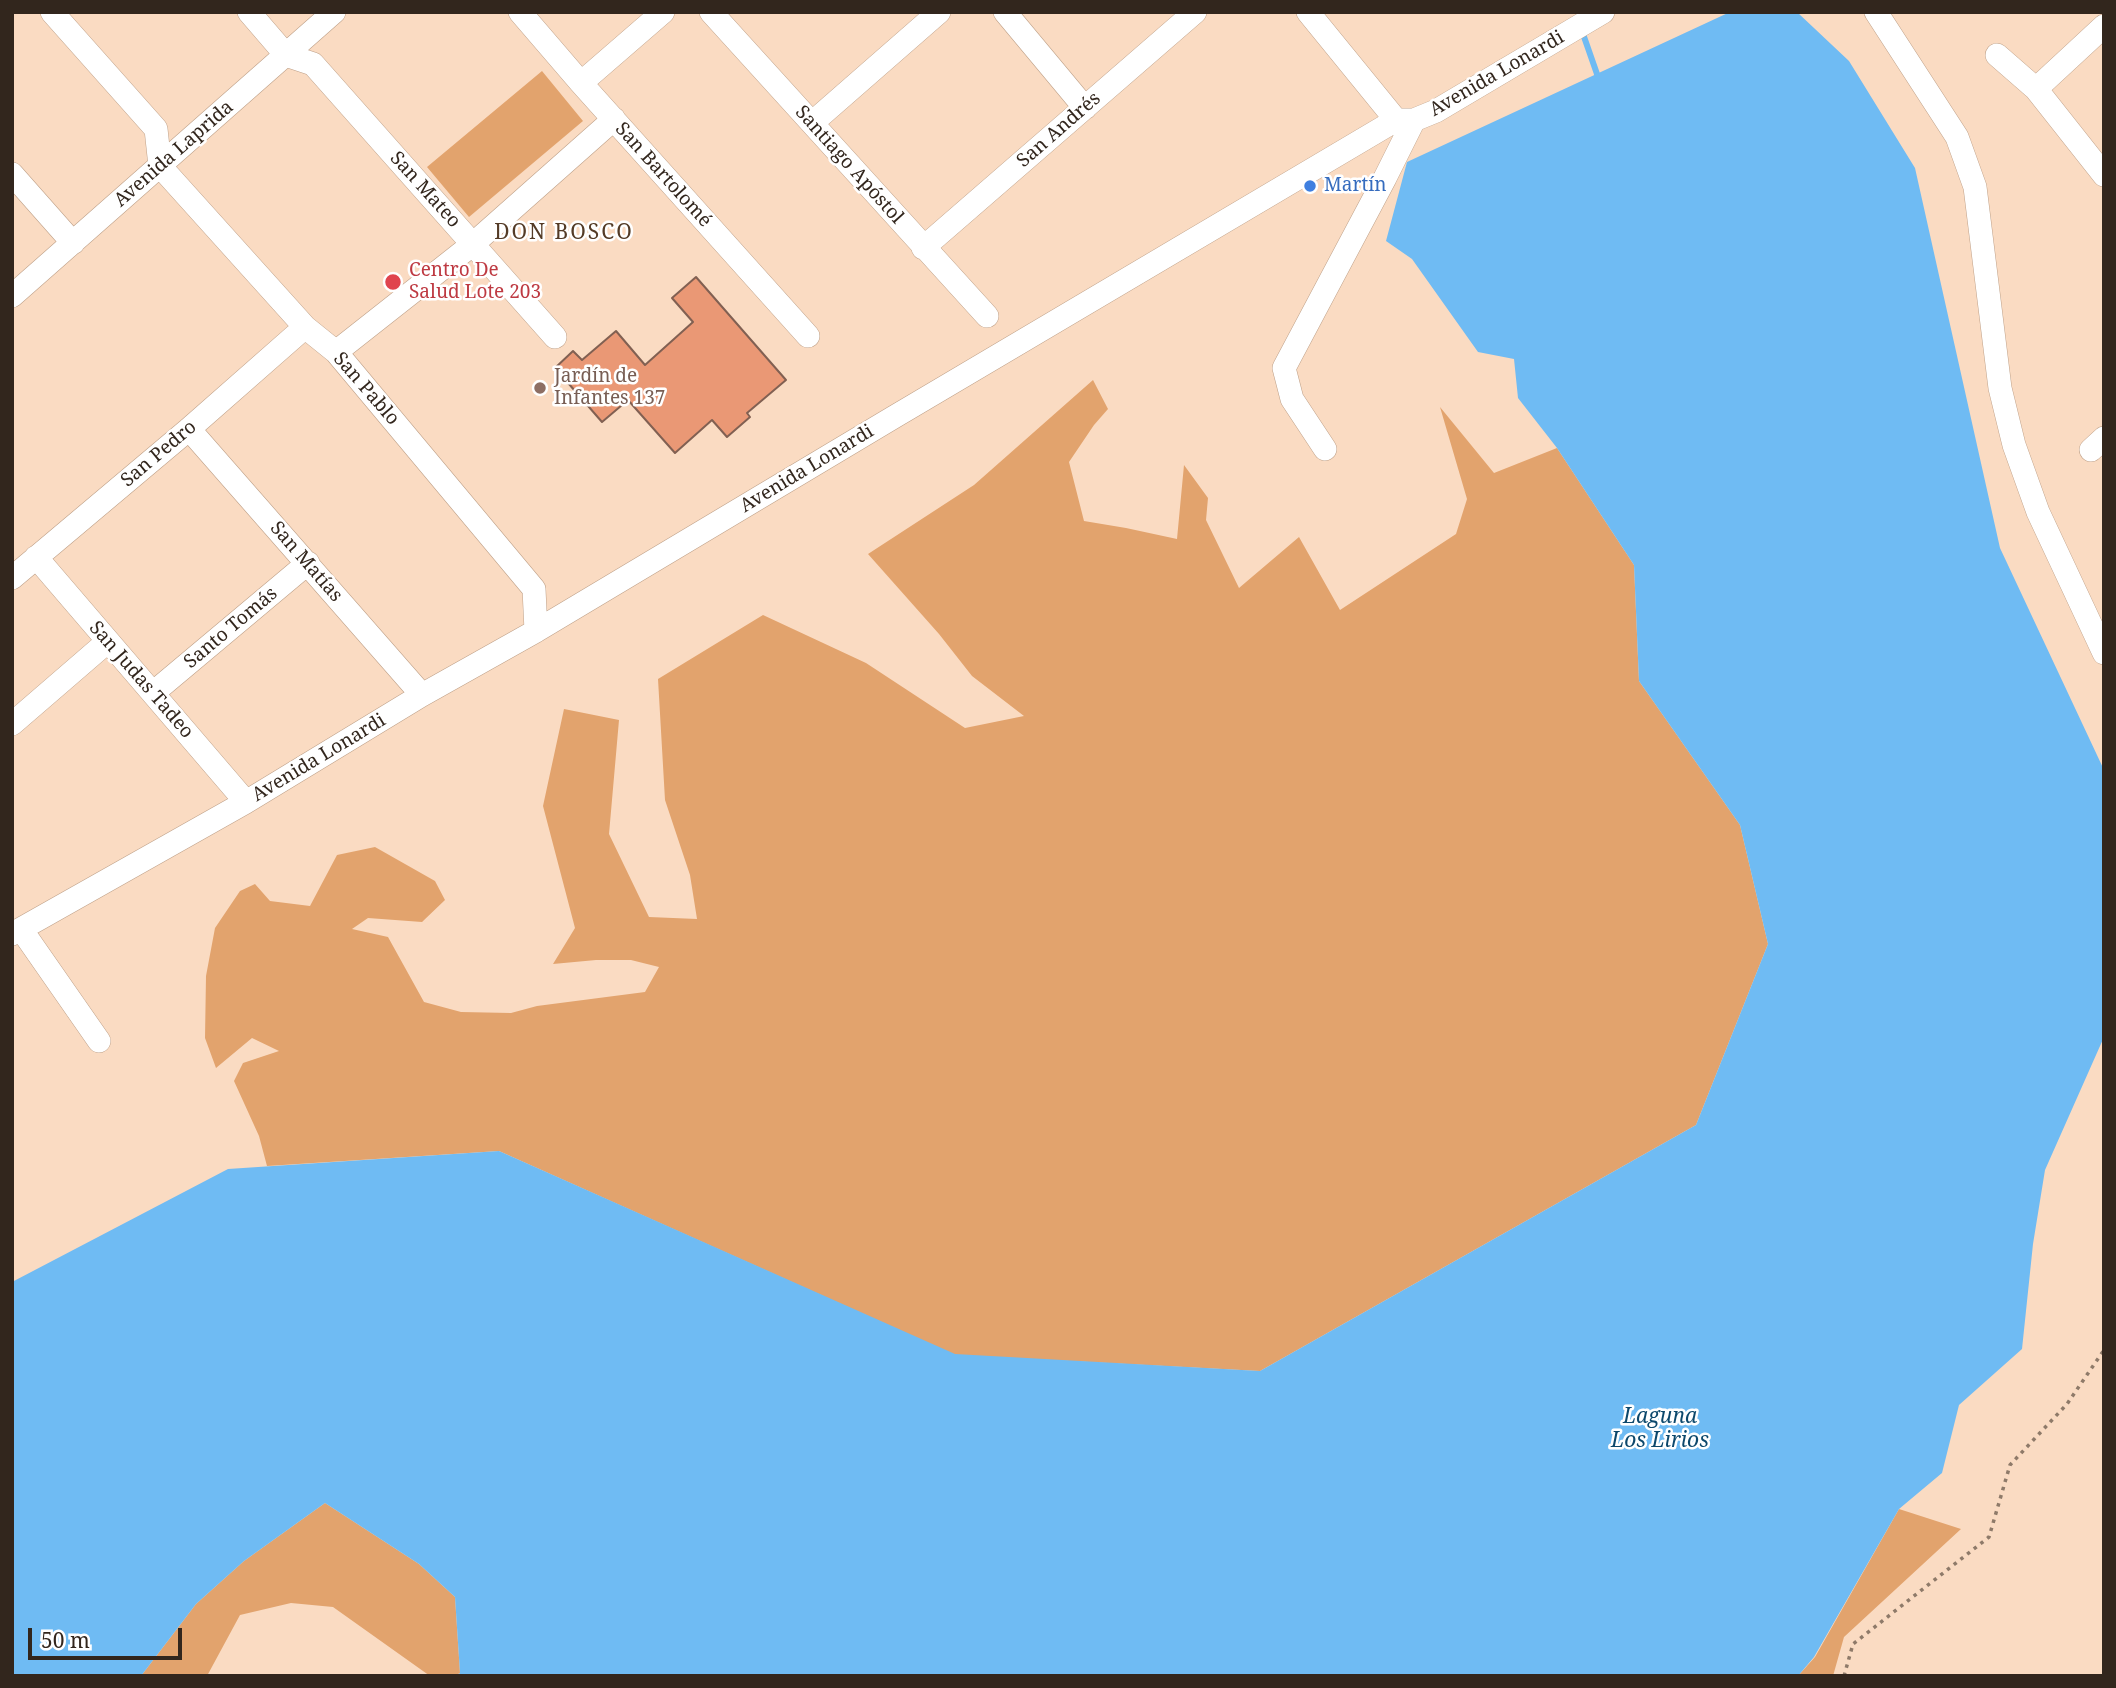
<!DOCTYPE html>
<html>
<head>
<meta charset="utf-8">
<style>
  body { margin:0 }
  #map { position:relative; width:2116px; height:1688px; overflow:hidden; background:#fadbc2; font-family:"Noto Serif",serif }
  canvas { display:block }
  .frame { position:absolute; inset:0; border:14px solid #32261d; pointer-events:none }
  .scale { position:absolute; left:28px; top:1628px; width:154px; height:32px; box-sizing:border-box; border:4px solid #32261d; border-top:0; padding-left:9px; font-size:21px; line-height:24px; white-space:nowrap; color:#32261d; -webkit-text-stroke:5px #fff; paint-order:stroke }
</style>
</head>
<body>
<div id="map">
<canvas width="2116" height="1688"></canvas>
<div class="frame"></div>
<div class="scale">50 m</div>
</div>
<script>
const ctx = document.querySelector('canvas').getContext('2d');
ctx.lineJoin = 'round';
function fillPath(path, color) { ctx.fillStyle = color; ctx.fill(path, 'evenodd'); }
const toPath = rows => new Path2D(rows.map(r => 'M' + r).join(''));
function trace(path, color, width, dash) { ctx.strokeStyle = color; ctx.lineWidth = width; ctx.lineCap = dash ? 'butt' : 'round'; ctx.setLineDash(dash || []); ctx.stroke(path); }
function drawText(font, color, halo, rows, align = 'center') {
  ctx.font = font + ' "Noto Serif",serif'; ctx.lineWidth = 5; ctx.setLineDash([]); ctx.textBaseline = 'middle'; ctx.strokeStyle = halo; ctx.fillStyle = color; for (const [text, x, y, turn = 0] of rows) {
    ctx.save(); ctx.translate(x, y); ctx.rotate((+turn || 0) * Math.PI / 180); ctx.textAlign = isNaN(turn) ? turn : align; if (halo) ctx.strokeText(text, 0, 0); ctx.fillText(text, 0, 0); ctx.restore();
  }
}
fillPath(toPath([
  [542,71,583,121,469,217,427,167],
  [1093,380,1108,409,1094,425,1069,462,1084,521,1126,528,1177,539,1184,465,1208,498,1206,520,1239,588,1299,537,1340,610,1456,534,1467,499,1440,407,1494,473,1557,448,1634,565,1639,681,1740,825,1768,944,1696,1125,1260,1371,955,1355,499,1151,267,1166,259,1136,234,1081,243,1063,279,1051,252,1038,216,1068,205,1038,206,976,215,928,240,891,255,884,270,901,310,906,337,855,375,847,435,881,445,900,422,922,368,918,352,929,388,937,424,1002,461,1012,511,1013,537,1006,645,992,659,967,631,960,596,960,553,964,575,928,543,806,564,709,619,720,609,834,649,917,697,919,690,875,665,800,658,679,763,615,866,663,965,728,1024,716,972,676,939,634,868,554,974,485],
  [325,1503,419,1564,455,1597,460,1673,454,1676,430,1676,333,1607,291,1603,240,1615,207,1676,141,1676,196,1604,244,1561],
  [1899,1509,1961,1529,1844,1637,1833,1676,1798,1676,1815,1657]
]), '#e2a36d');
fillPath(toPath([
  [1730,12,1797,12,1849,61,1915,168,2000,548,2104,770,2104,1037,2045,1170,2033,1244,2022,1349,1959,1405,1942,1473,1899,1509,1814,1657,1798,1676,456,1676,460,1673,455,1597,419,1564,325,1503,244,1561,196,1604,141,1676,12,1676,12,1282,228,1169,499,1151,955,1354,1260,1371,1696,1125,1768,944,1740,825,1639,681,1634,565,1557,448,1518,398,1514,359,1478,352,1412,259,1386,241,1407,162]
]), '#6fbbf3');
trace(toPath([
  [1582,31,1597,74]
]), '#6fbbf3', 6);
const building = toPath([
  [696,277,786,380,747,413,750,417,727,437,712,420,675,453,628,400,602,422,555,368,573,351,582,360,616,331,645,365,693,322,672,298,696,277]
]);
fillPath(building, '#ea9875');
trace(building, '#816052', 2);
const minor = toPath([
  [52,12,156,129,160,166,305,327,336,352,534,589,536,631],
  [249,12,286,55,313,64,555,337],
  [520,12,581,83,808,336],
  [711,12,987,316],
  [1005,12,1085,108],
  [1308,12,1396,120],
  [1876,12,1957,137,1975,187,2000,388,2014,445,2038,512,2104,653],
  [1997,55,2036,89,2104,175],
  [581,83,663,12],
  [2036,89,2104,26],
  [812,123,939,12],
  [12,174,73,243],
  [923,248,1195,12],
  [12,296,334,12],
  [336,352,473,244,614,119],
  [189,429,422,695],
  [1325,449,1292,399,1284,368,1385,178,1414,120],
  [2091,450,2104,438],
  [36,557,246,802],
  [12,578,189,429,305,327],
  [153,693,308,563],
  [12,724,107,642],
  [21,929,99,1041],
  [12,934,246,802,422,695,536,631,894,417,1396,120,1414,120,1436,111,1603,12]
]);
trace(minor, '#bea088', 24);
trace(toPath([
  [1844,1676,1853,1644,1989,1537,2010,1465,2067,1404,2104,1350]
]), '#8e7a69', 3.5, [3.5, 5]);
trace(minor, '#fff', 23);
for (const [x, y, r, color] of [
  [1310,186,7,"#3f7fe0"],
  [393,282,9,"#e0444e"],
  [540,388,7,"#8d6e63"]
]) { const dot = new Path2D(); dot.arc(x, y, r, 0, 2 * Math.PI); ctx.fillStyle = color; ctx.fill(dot); trace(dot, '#fff', 2.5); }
drawText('19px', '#32261d', '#fff', [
  ["Avenida Lonardi",1497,74,-30],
  ["San Andrés",1059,130,-41],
  ["Avenida Laprida",174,154,-41],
  ["Santiago Apóstol",849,165,48],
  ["San Bartolomé",663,175,48],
  ["San Mateo",425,190,48],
  ["San Pablo",366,389,49],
  ["San Pedro",159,454,-40],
  ["Avenida Lonardi",807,469,-31],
  ["San Matías",306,562,49],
  ["Santo Tomás",231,628,-40],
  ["San Judas Tadeo",141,680,49],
  ["Avenida Lonardi",319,758,-31]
]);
drawText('19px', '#366cbe', '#fff', [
  ["Martín",1324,186]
], 'left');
drawText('19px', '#be3a42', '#fff', [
  ["Centro De",409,271],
  ["Salud Lote 203",409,293]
], 'left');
drawText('19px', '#785e54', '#fff', [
  ["Jardín de",554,377],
  ["Infantes 137",554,399]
], 'left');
ctx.letterSpacing = '2px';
drawText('21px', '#543b26', '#fff', [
  ["DON BOSCO",564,233]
]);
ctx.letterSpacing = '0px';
drawText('italic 21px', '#0c486c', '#fff', [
  ["Laguna",1660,1417],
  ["Los Lirios",1660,1441]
]);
</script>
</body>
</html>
